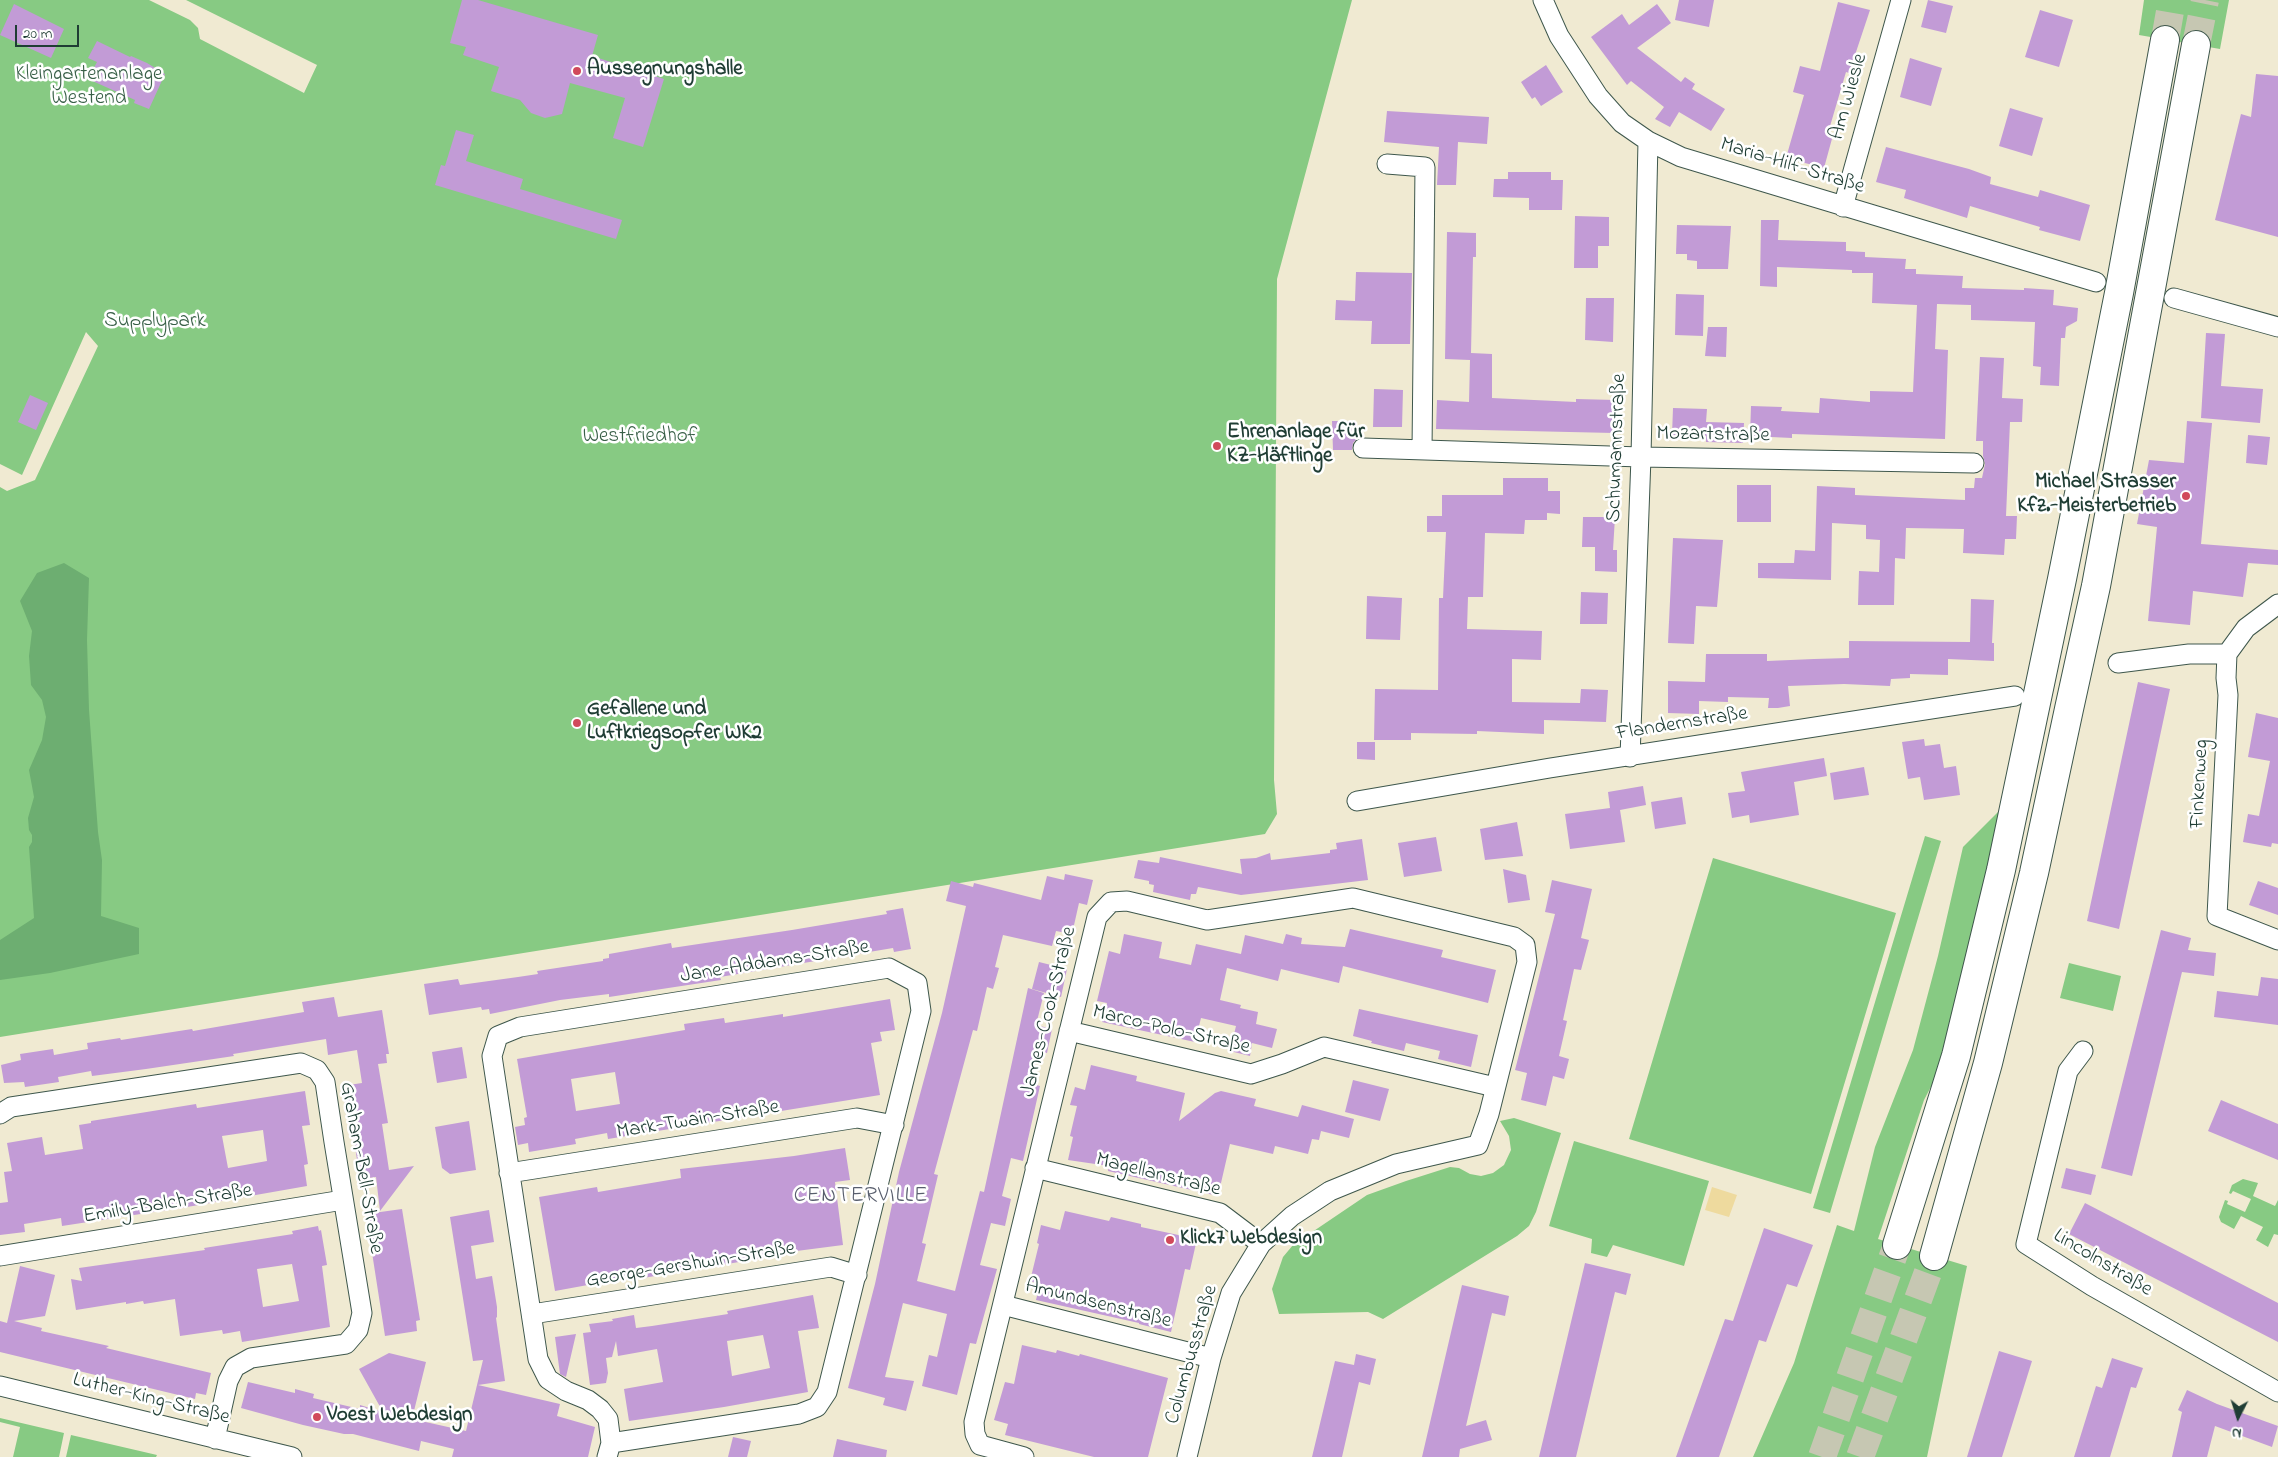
<!DOCTYPE html>
<html>
<head>
<meta charset="utf-8">
<style>
  body { margin:0 }
  #map { position:relative; width:2278px; height:1457px; overflow:hidden; background:#f0ead2; font-family:"Indie Flower",sans-serif }
  canvas { display:block }
  .north { position:absolute; left:2213px; top:1392px; width:50px; height:50px; -webkit-text-stroke:4px #fff; paint-order:stroke; rotate:185deg; font-size:14px; font-weight:700; line-height:20px; text-align:center; color:#1f3d34 }
  .north::after { content:''; display:block; margin:auto; width:18px; height:22px; background:#1f3d34; clip-path:polygon(50% 0,100% 100%,50% 72%,0 100%) }
  .scale { position:absolute; left:15px; top:25px; width:64px; height:22px; box-sizing:border-box; border:2px solid #1f3d34; border-top:0; padding-left:6px; font-size:15px; line-height:18px; white-space:nowrap; color:#1f3d34; -webkit-text-stroke:4px #fff; paint-order:stroke }
</style>
</head>
<body>
<div id="map">
<canvas width="2278" height="1457"></canvas>
<div class="north">N</div>
<div class="scale">20 m</div>
</div>
<script>
const ctx = document.querySelector('canvas').getContext('2d');
ctx.lineJoin = 'round';
function fillPath(path, color) { ctx.fillStyle = color; ctx.fill(path, 'evenodd'); }
const toPath = rows => new Path2D(rows.map(r => 'M' + r).join(''));
function trace(path, color, width, dash) { ctx.strokeStyle = color; ctx.lineWidth = width; ctx.lineCap = dash ? 'butt' : 'round'; ctx.setLineDash(dash || []); ctx.stroke(path); }
function drawText(font, color, halo, rows, align = 'center') {
  ctx.font = font + ' "Indie Flower",sans-serif'; ctx.lineWidth = 5; ctx.setLineDash([]); ctx.textBaseline = 'middle'; ctx.strokeStyle = halo; ctx.fillStyle = color; for (const [text, x, y, turn = 0] of rows) {
    ctx.save(); ctx.translate(x, y); ctx.rotate((+turn || 0) * Math.PI / 180); ctx.textAlign = isNaN(turn) ? turn : align; if (halo) ctx.strokeText(text, 0, 0); ctx.fillText(text, 0, 0); ctx.restore();
  }
}
fillPath(toPath([
  [0,0,149,0,190,20,198,28,200,39,304,93,317,65,186,0,1352,0,1277,279,1274,780,1277,814,1265,834,0,1037,0,487,7,491,35,480,98,346,86,332,22,475,0,464],
  [2144,0,2229,0,2220,49,2139,35],
  [2002,808,1936,1077,1924,1100,1878,1239,1967,1266,1927,1457,1753,1457,1794,1363,1837,1225,1854,1231,1875,1147,1913,1050,1938,956,1963,847],
  [1925,836,1941,841,1830,1213,1813,1208],
  [1713,858,1896,913,1811,1194,1629,1139],
  [2069,963,2121,976,2113,1011,2060,998],
  [1514,1118,1561,1133,1536,1212,1529,1226,1517,1236,1383,1319,1368,1312,1279,1314,1272,1289,1283,1257,1293,1245,1367,1195,1406,1181,1450,1167,1459,1168,1470,1174,1481,1176,1493,1173,1504,1165,1511,1150,1509,1136,1500,1121],
  [1574,1141,1709,1181,1684,1266,1613,1245,1607,1257,1591,1253,1592,1239,1549,1226],
  [2243,1179,2258,1183,2253,1196,2275,1206,2278,1200,2278,1235,2274,1234,2268,1247,2256,1240,2263,1227,2241,1216,2234,1229,2221,1222,2219,1217,2225,1200,2228,1201,2227,1204,2245,1212,2251,1199,2233,1191,2231,1194,2229,1193,2232,1185],
  [0,1418,64,1433,59,1457,13,1457,20,1427,0,1422],
  [71,1435,157,1455,156,1457,66,1457]
]), '#87ca83');
fillPath(toPath([
  [64,563,89,578,87,640,89,710,98,832,102,860,101,916,139,928,139,954,50,973,0,980,0,940,34,918,29,847,32,842,32,835,29,830,28,818,34,797,29,770,42,740,46,717,42,700,31,685,29,656,32,631,20,601,37,573]
]), '#6dae71');
fillPath(toPath([
  [1712,1187,1737,1195,1729,1217,1705,1210]
]), '#eeda9e');
fillPath(toPath([
  [462,0,478,0,598,35,592,56,664,79,643,147,613,138,625,98,570,83,562,114,545,118,531,113,520,100,491,91,499,67,463,55,466,47,450,43],
  [1679,0,1714,0,1709,27,1675,20],
  [1928,0,1953,6,1946,33,1921,27],
  [1838,2,1870,10,1849,73,1846,72,1828,133,1833,135,1824,168,1786,158,1804,95,1793,92,1800,66,1820,71],
  [14,4,64,29,51,58,0,35],
  [1657,4,1671,23,1637,48,1681,82,1685,77,1695,84,1692,89,1725,109,1711,131,1679,112,1670,127,1655,119,1664,107,1631,81,1627,85,1591,37,1622,14,1629,25],
  [2040,10,2073,20,2059,67,2025,57],
  [97,41,130,57,131,56,147,63,165,74,149,109,134,103,135,100,88,79,97,62,88,58],
  [1910,58,1942,68,1931,106,1900,97],
  [1546,65,1563,92,1541,106,1535,97,1532,99,1521,82],
  [2256,74,2278,76,2278,237,2215,220,2241,114,2251,117],
  [2010,108,2043,118,2032,156,1999,146],
  [1387,111,1489,117,1487,144,1458,142,1456,185,1437,185,1439,147,1384,142],
  [456,130,474,135,466,161,523,179,520,189,622,220,616,239,435,185,441,165,445,166],
  [1886,147,1969,169,1991,177,1990,184,2038,197,2040,190,2090,205,2080,241,2039,230,2040,227,1970,206,1967,218,1904,198,1906,190,1876,182],
  [1508,172,1551,172,1551,180,1563,180,1562,210,1529,210,1529,198,1493,197,1494,179,1508,179],
  [1575,216,1609,217,1609,246,1598,246,1598,268,1574,268],
  [1761,220,1779,220,1778,240,1846,242,1846,251,1865,252,1865,257,1906,259,1905,269,1916,269,1916,274,1963,276,1962,288,2024,290,2024,288,2054,290,2053,305,2078,308,2077,321,2066,327,2065,338,2061,338,2059,386,2040,385,2041,367,2033,366,2035,322,1971,320,1971,305,1937,304,1935,349,1948,350,1945,439,1792,434,1792,438,1750,436,1751,406,1782,407,1781,411,1819,413,1820,398,1870,402,1870,391,1913,392,1917,305,1872,303,1873,273,1852,273,1852,270,1777,267,1777,287,1760,286],
  [1677,225,1731,226,1728,269,1697,269,1697,261,1687,260,1687,254,1676,254],
  [1447,232,1476,233,1476,257,1473,257,1471,353,1492,354,1492,398,1576,402,1576,399,1616,400,1614,433,1436,429,1437,400,1469,402,1470,360,1445,359],
  [1356,272,1412,273,1410,344,1371,344,1372,321,1335,320,1336,300,1355,301],
  [1676,294,1704,295,1703,336,1675,335],
  [1586,298,1614,298,1613,342,1585,340],
  [1708,327,1727,327,1726,357,1705,356],
  [2206,333,2225,334,2221,386,2263,389,2260,423,2201,418],
  [1980,357,2004,358,2002,398,2023,399,2022,422,2010,422,2006,516,2017,516,2016,539,2005,539,2004,555,1963,553,1964,529,1906,528,1905,559,1895,558,1894,605,1858,605,1859,571,1879,572,1880,540,1866,539,1866,525,1832,523,1831,580,1758,578,1758,563,1794,563,1795,550,1815,551,1817,486,1855,488,1855,495,1965,500,1965,488,1974,488,1975,478,1982,478,1985,464,1983,456,1983,441,1976,441],
  [1374,389,1403,390,1402,427,1373,427],
  [30,395,48,403,36,430,18,422],
  [1673,408,1707,409,1706,422,1744,423,1743,443,1706,442,1706,431,1706,436,1672,435],
  [1332,421,1356,421,1357,439,1353,443,1352,450,1333,450],
  [2187,421,2212,423,2201,544,2278,550,2278,565,2248,563,2243,597,2193,591,2190,625,2148,621,2157,527,2137,524,2149,460,2184,463],
  [2248,435,2270,437,2267,465,2246,463],
  [1503,478,1548,478,1548,491,1560,491,1560,514,1547,513,1547,520,1525,520,1524,534,1485,533,1483,597,1468,597,1467,629,1542,631,1541,660,1512,659,1512,702,1580,703,1581,689,1608,690,1606,722,1544,720,1544,734,1477,731,1477,734,1411,733,1411,740,1374,740,1375,689,1438,690,1439,598,1443,598,1446,532,1427,532,1427,516,1442,516,1442,495,1503,495],
  [1737,485,1771,485,1771,522,1737,522],
  [1583,517,1615,517,1613,550,1617,550,1617,572,1595,571,1595,547,1582,547],
  [1673,538,1723,540,1717,607,1696,606,1694,644,1668,643],
  [1581,592,1608,593,1607,624,1580,624],
  [1367,596,1402,598,1400,640,1366,639],
  [1971,599,1994,600,1992,643,1994,643,1994,661,1948,659,1948,675,1910,674,1910,678,1891,679,1890,686,1844,684,1788,686,1790,706,1778,708,1768,708,1769,698,1728,697,1728,702,1699,701,1699,714,1668,713,1668,681,1705,682,1706,654,1767,654,1767,661,1814,659,1849,658,1849,641,1970,642],
  [2138,682,2170,689,2119,929,2087,921],
  [2256,713,2278,718,2278,844,2272,843,2271,847,2243,842,2248,814,2259,816,2270,761,2248,757],
  [1924,739,1925,746,1940,744,1944,768,1956,766,1960,795,1924,800,1920,777,1908,779,1902,742],
  [1357,742,1375,742,1375,760,1357,759],
  [1824,758,1827,776,1794,782,1799,815,1750,823,1749,815,1732,818,1728,793,1745,791,1741,772],
  [1864,767,1869,795,1834,800,1830,773],
  [1643,786,1646,805,1620,810,1625,842,1570,849,1565,814,1610,808,1608,792],
  [1682,797,1686,824,1655,829,1651,802],
  [1517,822,1523,856,1485,860,1480,829],
  [1436,837,1442,871,1404,877,1398,843],
  [1362,839,1368,880,1241,895,1198,887,1196,894,1191,894,1190,900,1153,892,1154,885,1149,884,1149,881,1134,878,1138,860,1159,863,1160,857,1242,874,1240,859,1256,858,1270,853,1271,860,1330,853,1330,850,1337,849,1336,843],
  [1503,869,1526,875,1530,900,1508,903],
  [1065,874,1093,880,1087,905,1079,903,1072,934,1056,931,1052,946,1003,935,995,967,999,968,993,989,987,987,977,1031,973,1030,934,1174,938,1175,922,1243,926,1244,917,1281,955,1291,980,1191,984,1192,1028,988,1044,993,1036,1025,1052,1029,1047,1053,1037,1051,1029,1083,1040,1086,1023,1161,1011,1158,1002,1196,1011,1199,1005,1226,991,1223,980,1265,997,1269,976,1344,970,1343,957,1395,922,1386,929,1355,937,1357,947,1314,903,1303,885,1377,914,1381,906,1411,883,1405,885,1398,848,1388,875,1284,899,1172,942,1013,966,906,946,901,951,881,973,887,974,883,1041,900,1047,876,1064,880],
  [1552,880,1592,889,1581,938,1589,940,1581,970,1574,969,1563,1020,1567,1021,1559,1056,1569,1059,1564,1079,1553,1076,1546,1106,1521,1100,1527,1073,1515,1070,1555,914,1545,912],
  [2258,881,2278,888,2278,915,2249,905],
  [903,908,911,949,894,952,893,948,720,977,721,980,609,997,609,994,560,1000,490,1014,489,1009,482,1010,481,1007,429,1015,424,984,458,979,460,985,518,977,538,974,537,971,603,961,603,959,609,958,609,954,671,943,672,948,792,930,887,914,886,911],
  [1350,929,1443,950,1441,957,1496,970,1488,1003,1343,966,1339,983,1281,969,1278,981,1227,968,1220,1000,1241,1005,1240,1008,1258,1012,1256,1024,1277,1029,1272,1048,1252,1043,1250,1056,1230,1051,1236,1026,1201,1018,1195,1042,1102,1022,1107,1003,1097,1001,1109,951,1120,954,1124,934,1162,942,1159,958,1191,965,1196,944,1241,954,1245,935,1283,944,1286,934,1302,938,1301,944,1345,947],
  [2161,930,2191,938,2188,950,2216,953,2214,976,2182,972,2132,1176,2101,1168],
  [1039,962,1067,969,1061,997,1032,989],
  [2261,977,2278,979,2278,1025,2214,1017,2217,991,2258,996],
  [334,997,338,1017,382,1010,389,1054,386,1054,387,1063,378,1064,388,1123,382,1124,389,1170,414,1166,380,1211,376,1177,360,1179,351,1121,348,1121,342,1086,362,1083,357,1050,328,1055,326,1039,233,1054,234,1056,146,1069,92,1076,91,1071,58,1077,59,1082,25,1087,24,1082,4,1083,1,1065,21,1060,20,1054,53,1049,54,1055,88,1049,87,1043,120,1038,121,1040,192,1029,193,1031,304,1012,302,1002],
  [890,999,895,1030,880,1032,882,1041,871,1043,880,1095,608,1139,607,1133,575,1139,576,1144,529,1152,528,1143,518,1145,515,1127,525,1125,524,1118,527,1117,517,1059,685,1030,684,1024,724,1018,725,1023,783,1014,783,1017],
  [615,1072,620,1104,576,1111,571,1079],
  [1359,1009,1478,1035,1471,1067,1438,1059,1440,1051,1406,1043,1404,1051,1371,1043,1372,1041,1353,1036],
  [462,1047,467,1078,437,1083,432,1052],
  [1091,1065,1137,1076,1136,1081,1185,1093,1179,1121,1215,1093,1221,1091,1256,1099,1254,1106,1298,1117,1302,1105,1354,1119,1349,1138,1321,1131,1319,1140,1312,1139,1308,1154,1275,1146,1273,1154,1230,1144,1218,1196,1108,1171,1109,1166,1068,1160,1073,1137,1070,1136,1077,1106,1070,1105,1075,1087,1085,1090],
  [1353,1080,1389,1089,1380,1121,1345,1112],
  [305,1091,310,1125,302,1126,308,1164,304,1165,307,1186,193,1206,62,1226,61,1218,24,1224,25,1232,0,1235,0,1203,8,1202,4,1172,12,1171,7,1143,42,1137,45,1155,83,1149,79,1125,91,1123,91,1121,196,1104,197,1108],
  [263,1130,267,1161,228,1168,222,1136],
  [2221,1100,2278,1124,2278,1160,2208,1131],
  [469,1121,476,1170,450,1174,442,1168,435,1127],
  [845,1148,850,1180,835,1182,843,1245,781,1253,781,1255,637,1279,637,1276,555,1291,539,1197,597,1187,598,1192,681,1178,680,1169,794,1156],
  [2066,1168,2096,1175,2091,1195,2061,1188],
  [2085,1203,2278,1303,2278,1342,2069,1234],
  [402,1209,420,1320,416,1321,417,1331,385,1336,366,1214],
  [489,1210,494,1242,471,1246,476,1279,492,1276,497,1307,497,1317,496,1318,505,1381,478,1385,560,1404,557,1416,595,1427,588,1457,452,1457,454,1449,421,1441,419,1451,353,1434,344,1434,303,1425,241,1408,248,1382,295,1393,295,1389,314,1394,313,1398,360,1409,360,1405,383,1412,359,1369,389,1353,426,1362,412,1419,466,1431,483,1360,473,1361,450,1217],
  [1065,1211,1109,1221,1111,1217,1141,1224,1141,1227,1197,1239,1190,1270,1185,1269,1171,1332,1139,1324,1139,1323,1036,1300,1040,1284,1030,1281,1039,1244,1037,1243,1041,1225,1060,1230],
  [318,1226,319,1231,321,1230,327,1265,322,1266,330,1327,242,1342,240,1331,223,1334,222,1330,180,1336,175,1299,144,1304,143,1301,126,1304,126,1302,76,1310,71,1279,82,1281,79,1268,205,1250,204,1248,293,1234,292,1231],
  [292,1264,299,1301,263,1307,257,1269],
  [1764,1228,1813,1245,1797,1287,1787,1284,1766,1342,1759,1340,1719,1457,1676,1457,1725,1319,1733,1321],
  [1585,1263,1631,1274,1626,1295,1615,1292,1576,1457,1539,1457],
  [20,1266,55,1275,45,1316,14,1321,42,1328,41,1331,109,1346,106,1348,211,1373,206,1395,196,1393,195,1399,0,1352,0,1321,7,1323],
  [1462,1285,1509,1296,1505,1316,1492,1313,1466,1426,1486,1420,1492,1440,1460,1449,1459,1457,1422,1457],
  [813,1295,819,1328,798,1331,808,1392,724,1407,629,1421,624,1389,663,1382,657,1349,618,1356,616,1341,612,1357,606,1358,608,1373,606,1383,590,1385,583,1333,591,1332,589,1324,613,1321,612,1319,634,1315,636,1328,652,1326,728,1314,727,1311],
  [763,1335,770,1368,732,1376,727,1341],
  [576,1334,566,1377,560,1374,555,1337],
  [1022,1345,1056,1353,1057,1350,1079,1356,1080,1354,1168,1378,1148,1457,1094,1457,1005,1435,1008,1424,994,1420,1005,1382,1014,1384],
  [1999,1351,2032,1361,2002,1457,1967,1457],
  [1356,1354,1376,1359,1370,1385,1359,1382,1342,1457,1312,1457,1335,1361,1354,1365],
  [2112,1358,2143,1368,2136,1388,2131,1387,2110,1457,2074,1457,2096,1386,2102,1388],
  [2187,1390,2217,1404,2278,1426,2272,1447,2215,1426,2207,1457,2172,1457,2182,1412,2178,1410],
  [733,1437,751,1441,747,1457,728,1457],
  [837,1439,887,1450,886,1457,833,1457]
]), '#c29bd6');
trace(toPath([
  [2165,40,2172,0],
  [2196,45,2205,0],
  [1822,1457,1897,1245],
  [1860,1457,1934,1256]
]), '#c6c7b2', 28, [28, 14]);
const street = toPath([
  [1543,0,1559,36,1598,96,1622,123,1648,141,1681,157,2096,282],
  [1387,164,1425,167,1422,450],
  [1843,207,1901,0],
  [2174,298,2278,327],
  [1363,448,1641,457,1974,463],
  [2227,654,2226,678,2228,695,2217,916,2278,940],
  [2118,663,2189,654,2227,654,2246,628,2278,604],
  [1630,757,1641,457,1648,141],
  [1357,801,1550,768,2015,696],
  [1069,1031,1251,1074,1282,1064,1324,1047,1495,1087],
  [2083,1051,2068,1071,2026,1244,2092,1286,2278,1392],
  [0,1114,11,1107,301,1063,317,1070,325,1082,334,1142,362,1313,358,1330,346,1344,251,1358,235,1367,228,1381,215,1439],
  [1035,1168,1220,1213,1261,1244],
  [509,1173,857,1118,894,1125],
  [0,1256,343,1200],
  [1003,1305,1211,1358],
  [532,1314,831,1267,857,1275],
  [0,1386,292,1457],
  [607,1457,611,1443,608,1419,600,1409,588,1400,566,1391,548,1379,538,1359,492,1056,498,1036,520,1027,889,968,917,983,921,1011,827,1392,817,1407,799,1414,611,1443],
  [1024,1457,980,1445,975,1434,974,1422,1097,917,1111,902,1127,901,1207,920,1353,898,1514,937,1525,945,1527,962,1489,1114,1478,1145,1396,1164,1330,1191,1292,1216,1261,1244,1231,1293,1211,1358,1187,1457]
]);
const highway = toPath([
  [1897,1245,1956,1056,2001,870,2062,579,2119,293,2165,40],
  [1934,1256,1988,1063,2034,873,2069,709,2096,586,2196,45]
]);
trace(street, '#3e574c', 21);
trace(highway, '#3e574c', 30);
trace(street, '#fff', 19);
trace(highway, '#fff', 28);
for (const [x, y, r, color] of [
  [577,71,5,"#d1495b"],
  [1217,446,5,"#d1495b"],
  [2186,496,5,"#d1495b"],
  [577,723,5,"#d1495b"],
  [1170,1240,5,"#d1495b"],
  [317,1417,5,"#d1495b"]
]) { const dot = new Path2D(); dot.arc(x, y, r, 0, 2 * Math.PI); ctx.fillStyle = color; ctx.fill(dot); trace(dot, '#fff', 2); }
drawText('bold 21px', '#1f3d34', '#fff', [
  ["Aussegnungshalle",587,71],
  ["Ehrenanlage für",1227,434],
  ["KZ-Häftlinge",1227,458],
  ["Michael Strasser",2176,484,"right"],
  ["Kfz.-Meisterbetrieb",2176,508,"right"],
  ["Gefallene und",587,711],
  ["Luftkriegsopfer WK2",587,735],
  ["Klick7 Webdesign",1180,1240],
  ["Voest Webdesign",327,1417]
], 'left');
drawText('21px', '#396048', '#fff', [
  ["Kleingartenanlage",89,76],
  ["Westend",89,100],
  ["Supplypark",155,323],
  ["Westfriedhof",640,438]
]);
drawText('21px', '#1f3d34', '#fff', [
  ["Am Wiesle",1850,97,-74],
  ["Maria-Hilf-Straße",1792,167,17],
  ["Mozartstraße",1713,436,1],
  ["Schumannstraße",1618,448,-88],
  ["Flandernstraße",1682,725,-9],
  ["Finkenweg",2201,784,-87],
  ["Jane-Addams-Straße",775,963,-9],
  ["James-Cook-Straße",1050,1012,-76],
  ["Marco-Polo-Straße",1171,1031,13],
  ["Mark-Twain-Straße",698,1121,-9],
  ["Graham-Bell-Straße",360,1168,80],
  ["Magellanstraße",1158,1176,14],
  ["Emily-Balch-Straße",168,1205,-9],
  ["Lincolnstraße",2102,1264,31],
  ["George-Gershwin-Straße",691,1266,-9],
  ["Amundsenstraße",1098,1305,14],
  ["Columbusstraße",1193,1355,-74],
  ["Luther-King-Straße",151,1400,14]
]);
ctx.letterSpacing = '1px';
drawText('22px', '#585e6d', '#fff', [
  ["CENTERVILLE",861,1197]
]);
ctx.letterSpacing = '0px';
</script>
</body>
</html>
